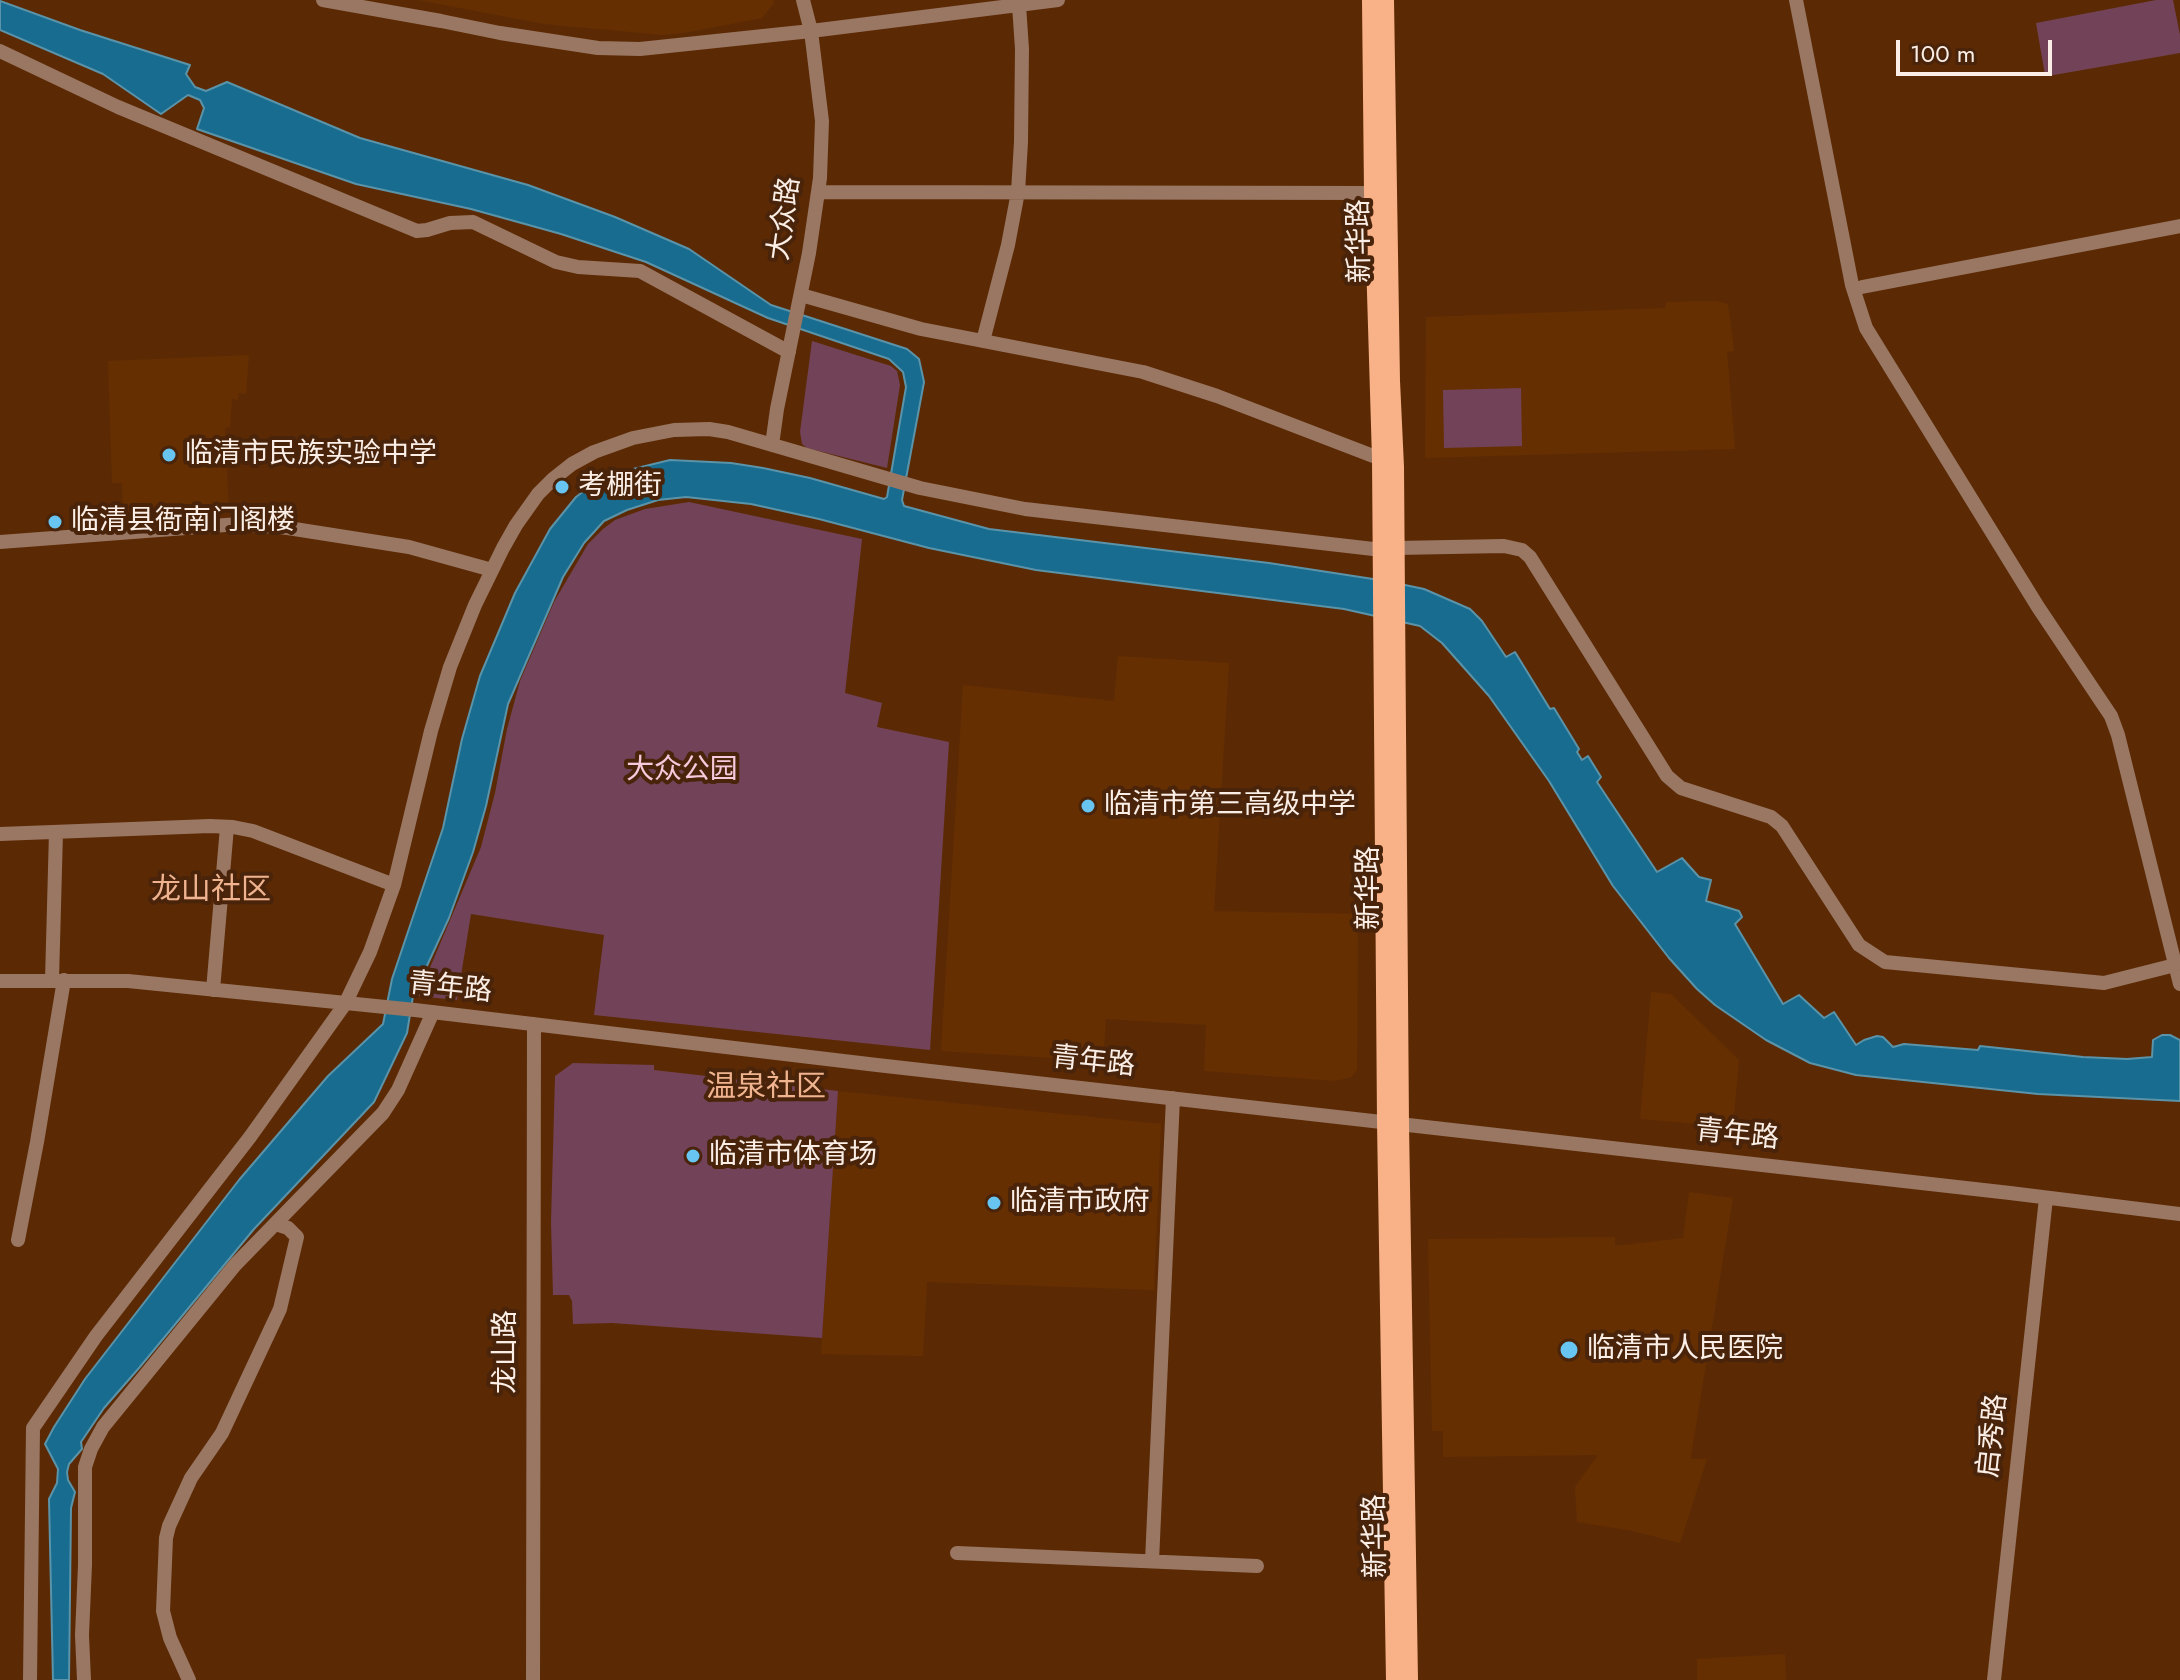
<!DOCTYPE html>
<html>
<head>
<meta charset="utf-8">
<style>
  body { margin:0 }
  #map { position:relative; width:2180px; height:1680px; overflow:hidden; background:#5b2a05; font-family:Jost,sans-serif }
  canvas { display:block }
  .scale { position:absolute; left:1896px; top:40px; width:156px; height:36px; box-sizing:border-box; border:4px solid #faeee6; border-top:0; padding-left:10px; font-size:24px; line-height:28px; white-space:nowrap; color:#faeee6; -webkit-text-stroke:6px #49240a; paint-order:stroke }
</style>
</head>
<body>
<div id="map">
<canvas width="2180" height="1680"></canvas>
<div class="scale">100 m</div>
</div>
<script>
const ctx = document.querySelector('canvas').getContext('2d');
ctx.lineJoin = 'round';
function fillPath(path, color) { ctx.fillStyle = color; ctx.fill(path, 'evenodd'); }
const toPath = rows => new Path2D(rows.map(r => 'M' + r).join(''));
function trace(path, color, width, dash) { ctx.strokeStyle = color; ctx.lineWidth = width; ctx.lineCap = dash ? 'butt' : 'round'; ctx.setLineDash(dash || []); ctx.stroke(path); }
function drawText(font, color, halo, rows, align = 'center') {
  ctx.font = font + ' Jost,"Noto Sans SC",sans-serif'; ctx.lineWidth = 8; ctx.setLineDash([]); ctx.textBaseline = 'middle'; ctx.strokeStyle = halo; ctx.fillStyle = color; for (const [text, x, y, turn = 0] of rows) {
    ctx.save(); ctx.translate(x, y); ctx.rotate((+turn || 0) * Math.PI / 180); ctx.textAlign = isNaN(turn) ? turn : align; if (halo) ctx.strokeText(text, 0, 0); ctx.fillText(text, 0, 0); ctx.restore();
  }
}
fillPath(toPath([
  [418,0,773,0,774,3,762,18,684,33,662,35,544,24],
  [1716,301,1728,304,1734,351,1727,352,1735,449,1425,458,1426,317,1665,308,1666,302],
  [249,355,246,394,239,393,238,400,232,399,230,427,225,428,229,513,123,517,122,483,112,483,108,361],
  [1118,656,1229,663,1214,911,1358,914,1357,1069,1352,1077,1335,1081,1204,1071,1206,1025,1106,1019,1103,1061,941,1051,963,685,1114,701],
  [1651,992,1671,994,1739,1060,1733,1127,1640,1119],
  [838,1091,1161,1124,1154,1290,927,1282,923,1356,821,1354],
  [1689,1192,1733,1198,1691,1456,1691,1459,1707,1459,1680,1543,1633,1531,1577,1522,1575,1487,1598,1455,1443,1457,1443,1431,1432,1431,1428,1239,1615,1237,1615,1246,1683,1238],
  [1785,1654,1786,1680,1697,1680,1697,1659]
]), '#662f02');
fillPath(toPath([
  [2156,0,2173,0,2180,35,2180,53,2048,76,2045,75,2036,23],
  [812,341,891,366,897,371,900,385,887,468,807,448,802,444,800,432],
  [1521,388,1522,446,1444,448,1443,390],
  [689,502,862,539,845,693,882,703,877,727,949,742,930,1050,594,1015,604,935,471,914,457,1000,418,996,481,847,495,793,507,729,520,681,554,602,588,544,603,529,615,520,645,509],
  [573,1063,654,1065,654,1070,838,1091,822,1338,612,1323,573,1324,572,1301,569,1295,553,1295,551,1222,555,1076]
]), '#724358');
const water = toPath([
  [0,1,80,30,190,65,186,74,195,87,206,91,227,82,360,138,528,185,615,217,689,249,771,305,907,349,919,359,924,382,902,500,904,506,989,529,1269,563,1386,581,1424,589,1470,609,1482,621,1506,657,1515,652,1550,709,1554,708,1579,749,1577,752,1582,760,1588,756,1601,777,1597,782,1657,872,1682,858,1699,877,1711,880,1706,901,1739,911,1742,917,1735,924,1783,1004,1799,995,1824,1018,1834,1012,1856,1045,1864,1040,1877,1036,1883,1037,1893,1047,1904,1044,1978,1050,1980,1046,2083,1057,2127,1059,2152,1057,2153,1040,2162,1035,2170,1035,2180,1040,2180,1101,2038,1094,1856,1075,1810,1063,1766,1040,1715,1005,1697,989,1669,958,1613,886,1549,781,1489,696,1442,643,1420,626,1344,609,1036,570,929,548,819,519,751,504,686,497,658,500,627,510,604,521,584,543,563,577,508,704,486,806,473,852,449,918,413,996,407,1033,374,1102,254,1229,139,1368,104,1408,81,1442,82,1449,69,1464,67,1472,68,1480,75,1492,71,1508,69,1680,53,1680,49,1499,57,1483,58,1469,45,1444,54,1427,85,1379,239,1180,328,1076,383,1024,392,979,443,828,462,739,480,676,515,593,550,529,576,497,589,487,629,470,670,460,731,463,763,468,810,478,884,499,887,497,906,387,903,372,889,359,768,318,646,262,561,234,471,209,356,184,197,129,204,108,200,100,188,95,161,114,103,74,0,30,0,1]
]);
fillPath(water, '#176c8f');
trace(water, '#5b93a9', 2);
trace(toPath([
  [323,0,441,21,500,33,598,48,640,49,811,31,1058,0],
  [1796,0,1852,285,1866,328,2038,607,2111,716,2118,735,2180,984],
  [0,51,118,107,417,231,427,230,450,223,473,222,556,262,578,267,640,271,789,352],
  [818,192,1373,193],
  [1862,287,2180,226],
  [801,295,921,329,1143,372,1217,396,1381,459],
  [983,341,1008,245,1018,192,1021,142,1022,49,1019,5],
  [772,445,777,409,809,253,820,178,822,121,811,31,803,0],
  [0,542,239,524,288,528,409,547,492,570],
  [1396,548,1504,546,1522,550,1530,557,1667,776,1681,788,1771,817,1782,826,1859,945,1885,962,2104,983,2175,965],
  [0,834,210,826,233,827,253,831,394,885],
  [52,980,56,832],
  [0,981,128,981,415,1010,877,1065,2010,1193,2180,1214],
  [213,990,227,827],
  [18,1240,37,1142,64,980],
  [957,1553,1257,1566],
  [1152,1561,1173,1098],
  [30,1680,33,1428,96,1336,250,1137,345,1004,370,952,394,885,431,731,450,667,475,605,503,548,516,525,538,494,553,479,572,464,594,452,633,438,674,430,709,429,728,432,920,488,1025,509,1382,550],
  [84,1680,82,1635,85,1565,85,1467,91,1449,103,1427,235,1265,383,1113,398,1090,433,1012],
  [189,1680,170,1638,163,1611,166,1538,169,1526,191,1478,222,1433,280,1309,297,1237,288,1228,276,1224],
  [533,1680,534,1024],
  [1994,1680,2046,1198]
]), '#9a7763', 14);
trace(toPath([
  [1371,0,1373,193,1381,459,1386,1122,1395,1680],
  [1385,0,1391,381,1395,467,1400,1124,1409,1680]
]), '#f9b288', 18);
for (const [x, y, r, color] of [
  [169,455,8,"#68c4f0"],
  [562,487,8,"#68c4f0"],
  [55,522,8,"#68c4f0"],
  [1088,806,8,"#68c4f0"],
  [693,1156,8,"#68c4f0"],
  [994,1203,8,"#68c4f0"],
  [1569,1350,10,"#68c4f0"]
]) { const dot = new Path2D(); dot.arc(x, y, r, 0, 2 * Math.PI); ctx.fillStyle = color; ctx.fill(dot); trace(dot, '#49240a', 3); }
drawText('28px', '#faeee6', '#49240a', [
  ["大众路",786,219,-82],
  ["新华路",1361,241,-91],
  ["新华路",1370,888,-90],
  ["青年路",450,989,6],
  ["青年路",1093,1063,6],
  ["青年路",1737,1136,6],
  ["龙山路",507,1352,-90],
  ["启秀路",1994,1436,-84],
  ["新华路",1377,1536,-91]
]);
drawText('28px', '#faeee6', '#49240a', [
  ["临清市民族实验中学",185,455],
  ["考棚街",578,487],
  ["临清县衙南门阁楼",71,522],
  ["临清市第三高级中学",1104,806],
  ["临清市体育场",709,1156],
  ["临清市政府",1010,1203],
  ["临清市人民医院",1587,1350]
], 'left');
drawText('28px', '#f8c9dc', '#49240a', [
  ["大众公园",682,771]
]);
drawText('30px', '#efb390', '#49240a', [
  ["龙山社区",211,892],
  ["温泉社区",766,1089]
]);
</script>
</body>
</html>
